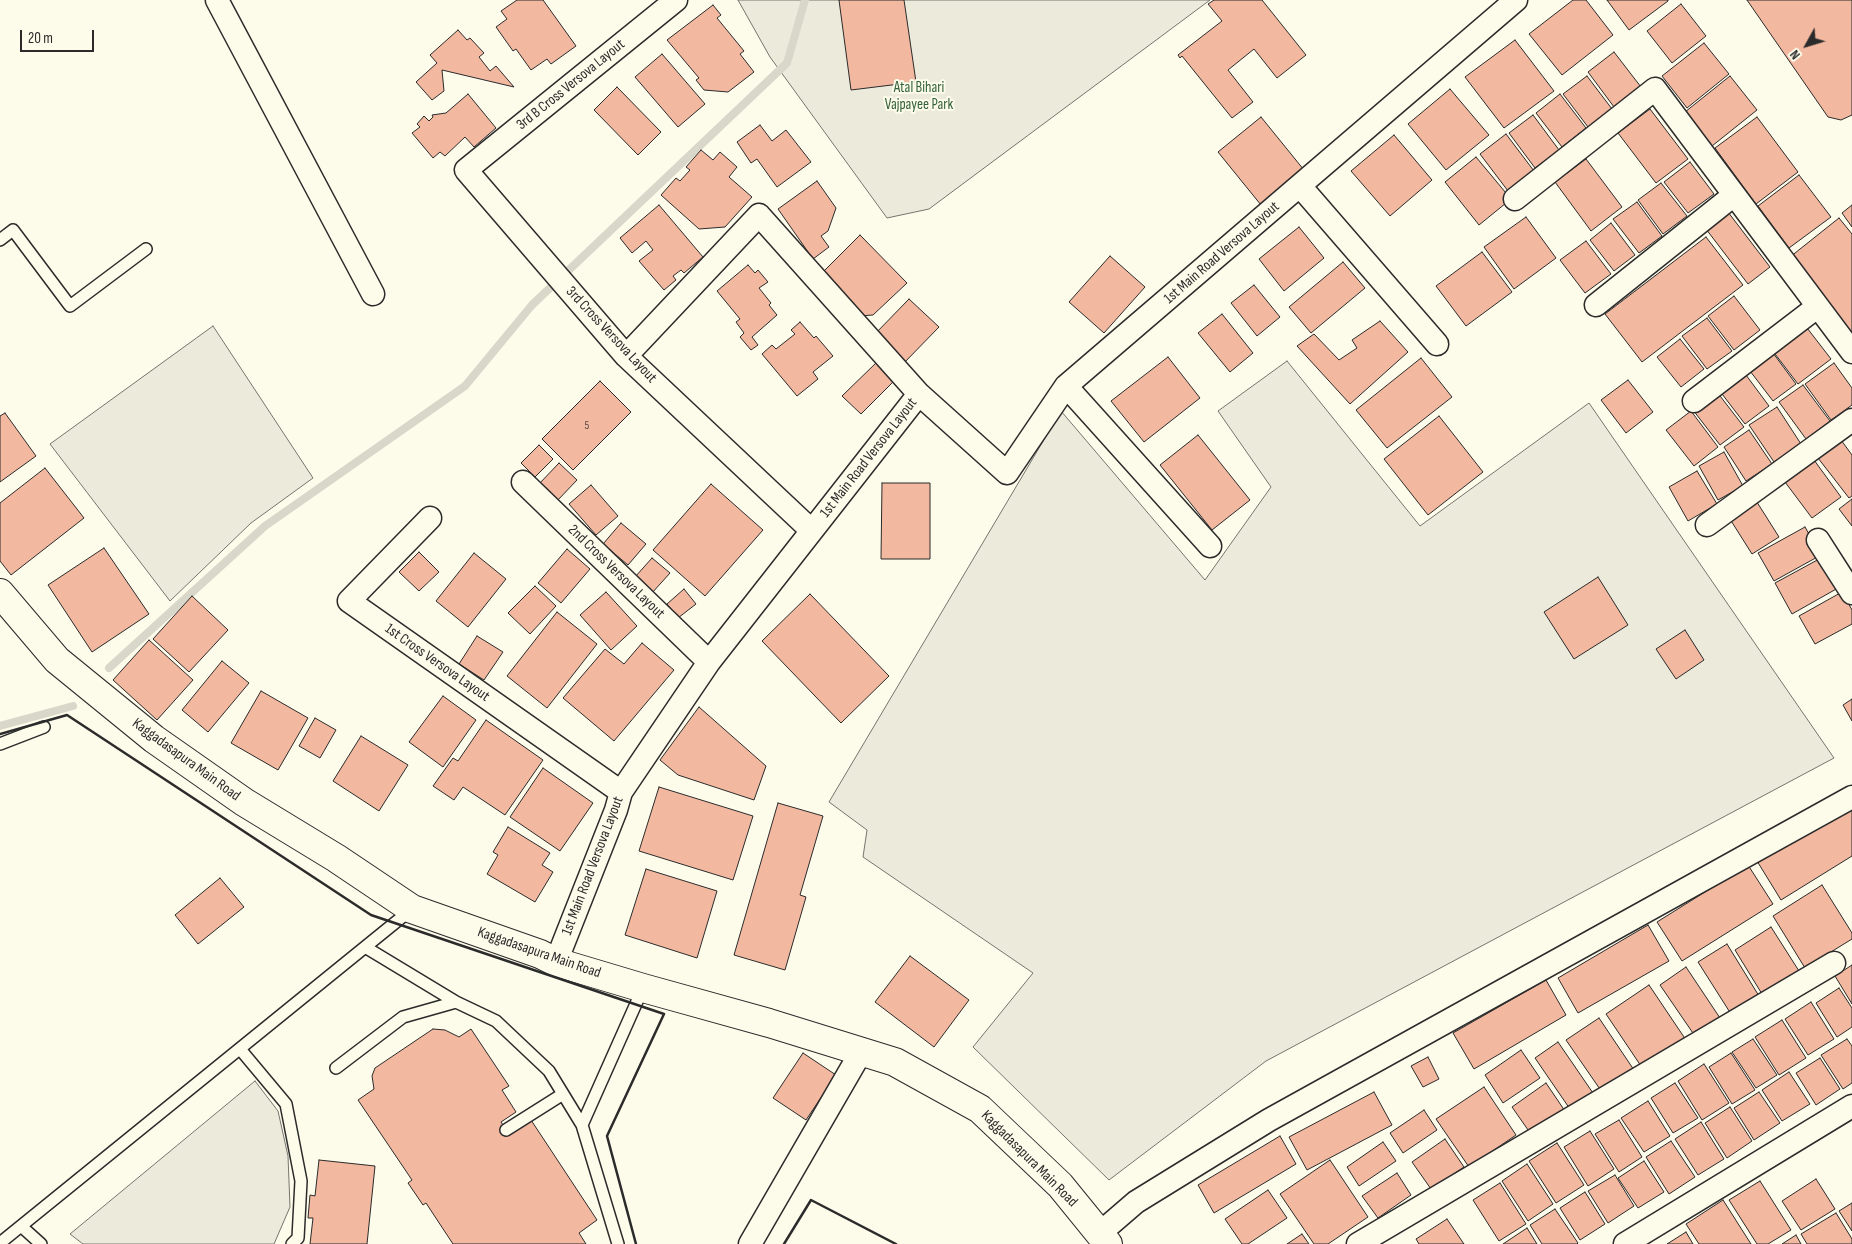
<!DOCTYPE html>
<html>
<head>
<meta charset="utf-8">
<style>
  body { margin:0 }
  #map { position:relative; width:1852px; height:1244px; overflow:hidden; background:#fdfbea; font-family:"Sofia Sans Condensed",sans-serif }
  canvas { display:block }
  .north { position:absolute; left:1782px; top:20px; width:50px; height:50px; -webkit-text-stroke:4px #fdfbea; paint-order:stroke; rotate:231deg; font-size:14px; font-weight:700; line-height:20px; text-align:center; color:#2b2b2b }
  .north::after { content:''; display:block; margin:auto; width:18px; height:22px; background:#2b2b2b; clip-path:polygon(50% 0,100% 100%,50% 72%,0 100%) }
  .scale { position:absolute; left:20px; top:30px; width:74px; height:22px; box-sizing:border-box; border:2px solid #2b2b2b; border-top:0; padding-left:6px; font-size:15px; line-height:18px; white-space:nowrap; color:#2b2b2b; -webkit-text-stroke:4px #fdfbea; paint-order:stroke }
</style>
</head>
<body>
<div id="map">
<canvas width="1852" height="1244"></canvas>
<div class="north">N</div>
<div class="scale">20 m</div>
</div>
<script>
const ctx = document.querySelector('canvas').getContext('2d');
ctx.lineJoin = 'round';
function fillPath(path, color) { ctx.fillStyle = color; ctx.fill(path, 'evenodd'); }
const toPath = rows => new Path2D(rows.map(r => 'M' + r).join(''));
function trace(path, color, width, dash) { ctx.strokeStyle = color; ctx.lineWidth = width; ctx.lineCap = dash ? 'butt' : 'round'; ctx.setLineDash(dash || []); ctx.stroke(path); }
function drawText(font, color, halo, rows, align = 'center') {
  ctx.font = font + ' "Sofia Sans Condensed",sans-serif'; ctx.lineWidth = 4; ctx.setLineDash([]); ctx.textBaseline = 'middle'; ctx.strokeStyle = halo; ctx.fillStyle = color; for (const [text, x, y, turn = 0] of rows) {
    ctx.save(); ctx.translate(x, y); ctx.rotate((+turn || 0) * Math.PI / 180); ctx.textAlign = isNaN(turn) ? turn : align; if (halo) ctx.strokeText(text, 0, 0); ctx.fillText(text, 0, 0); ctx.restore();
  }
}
const green = toPath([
  [738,0,1210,0,929,209,887,218,770,57,738,0],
  [213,326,313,478,251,523,170,601,50,444,213,326],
  [1287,361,1420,526,1589,403,1834,758,1266,1061,1109,1180,973,1047,1033,973,863,857,867,830,829,802,1061,411,1205,580,1271,487,1218,411,1287,361],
  [255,1081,278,1111,288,1156,290,1207,274,1244,83,1244,70,1234,255,1081]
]);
fillPath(green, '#ecebdb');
trace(green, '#74746e', 1);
trace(toPath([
  [109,668,265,526,465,386,532,305,787,63,805,0],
  [0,726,73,706]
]), '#d8d7c9', 8);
const building = toPath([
  [517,0,543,0,576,46,551,64,547,59,531,70,516,49,513,51,496,27,507,19,501,11,517,0],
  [839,0,904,0,916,82,851,90,839,0],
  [1214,0,1262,0,1306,55,1277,78,1254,49,1228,70,1253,102,1232,118,1182,56,1180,58,1178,55,1222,21,1208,4,1214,0],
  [1573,0,1586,0,1613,35,1562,75,1529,34,1573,0],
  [1607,0,1668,0,1668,1,1629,30,1607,0],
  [1747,0,1852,0,1852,115,1841,120,1828,117,1747,0],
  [1681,4,1706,36,1672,63,1647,31,1681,4],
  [713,5,721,15,717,18,744,51,740,54,754,72,728,92,704,90,696,80,699,78,667,40,713,5],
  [458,30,467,40,470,38,484,53,479,57,490,71,496,66,514,87,442,70,444,91,432,100,416,82,437,63,430,55,458,30],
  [1515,40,1554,91,1504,128,1465,77,1515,40],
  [1704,43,1729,74,1687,108,1662,76,1704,43],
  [1614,52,1641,87,1614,107,1588,72,1614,52],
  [662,54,705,104,678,127,635,77,662,54],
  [1587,76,1612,109,1588,127,1563,94,1587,76],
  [1730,76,1757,110,1712,146,1685,112,1730,76],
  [617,87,661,132,638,155,594,110,617,87],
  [1450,89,1489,135,1446,170,1408,124,1450,89],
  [468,94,496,128,474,147,465,137,445,156,440,152,433,158,412,133,420,127,417,124,424,116,429,121,433,117,432,115,446,113,468,94],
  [1560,94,1586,128,1562,147,1536,113,1560,94],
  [1650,109,1688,159,1656,183,1618,133,1650,109],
  [1533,115,1559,150,1535,168,1509,133,1533,115],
  [1261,117,1304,170,1261,205,1218,152,1261,117],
  [1757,117,1798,172,1756,204,1715,148,1757,117],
  [760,125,772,141,786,130,811,162,777,187,757,159,751,163,737,142,760,125],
  [1506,134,1534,171,1508,191,1480,154,1506,134],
  [1394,135,1432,180,1390,216,1351,171,1394,135],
  [701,150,713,160,720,152,737,167,729,177,752,197,725,227,699,229,661,195,676,178,680,181,690,170,686,167,701,150],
  [1476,157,1511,199,1479,225,1445,182,1476,157],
  [1586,159,1622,207,1591,231,1555,182,1586,159],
  [1690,162,1714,194,1688,213,1664,182,1690,162],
  [1799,175,1831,217,1789,248,1758,206,1799,175],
  [817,181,836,208,828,231,821,236,829,247,813,259,778,209,817,181],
  [1661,183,1687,216,1663,234,1638,200,1661,183],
  [1637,202,1662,236,1639,253,1613,219,1637,202],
  [659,205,703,257,684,273,681,270,673,276,676,280,664,290,639,261,653,250,646,241,632,253,620,238,659,205],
  [1852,205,1852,227,1842,213,1852,205],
  [1728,212,1770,267,1748,284,1706,229,1728,212],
  [1526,217,1556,258,1514,289,1484,247,1526,217],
  [1839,218,1852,234,1852,334,1790,257,1839,218],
  [1611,223,1635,255,1614,271,1590,240,1611,223],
  [1299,227,1324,258,1284,291,1259,259,1299,227],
  [860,235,907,283,873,315,858,316,819,276,860,235],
  [1706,237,1743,285,1642,362,1605,314,1706,237],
  [1586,241,1611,274,1585,293,1560,260,1586,241],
  [1482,252,1512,292,1466,326,1436,286,1482,252],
  [1110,256,1145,287,1104,333,1069,302,1110,256],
  [1343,262,1365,288,1311,333,1289,307,1343,262],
  [748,265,755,273,758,270,768,282,759,288,771,303,769,305,777,315,752,337,758,345,751,350,740,337,744,333,736,322,740,319,717,291,748,265],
  [1254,285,1280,317,1257,336,1231,303,1254,285],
  [1734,296,1760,330,1734,350,1708,316,1734,296],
  [909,299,939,327,902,365,873,336,909,299],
  [1222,314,1253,353,1230,372,1198,333,1222,314],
  [1707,318,1732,351,1707,369,1682,336,1707,318],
  [1380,321,1408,352,1350,404,1297,346,1314,334,1339,360,1357,348,1352,340,1380,321],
  [800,322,814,338,816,336,833,356,813,372,818,379,797,396,762,354,772,345,776,349,795,334,791,330,800,322],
  [1804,324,1831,359,1798,384,1772,350,1804,324],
  [1680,339,1704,369,1681,387,1657,357,1680,339],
  [1773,353,1796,384,1773,401,1750,371,1773,353],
  [1168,357,1200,398,1144,442,1111,401,1168,357],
  [1421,358,1452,397,1387,448,1356,410,1421,358],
  [877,362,895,380,861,414,842,396,877,362],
  [1834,363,1852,388,1852,405,1831,420,1805,384,1834,363],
  [1743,371,1769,406,1745,424,1719,390,1743,371],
  [1628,380,1653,412,1626,433,1601,400,1628,380],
  [600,381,631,412,573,470,542,439,600,381],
  [1803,385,1830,421,1806,439,1779,402,1803,385],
  [1717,392,1744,427,1720,445,1693,410,1717,392],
  [1777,407,1801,444,1774,462,1749,425,1777,407],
  [1691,411,1718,447,1694,466,1666,430,1691,411],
  [5,413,36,456,0,482,0,416,5,413],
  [1439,416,1483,472,1428,515,1384,459,1439,416],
  [1749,430,1772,464,1746,481,1724,447,1749,430],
  [1198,435,1250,500,1212,530,1160,465,1198,435],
  [1841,440,1852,455,1852,496,1849,498,1818,458,1841,440],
  [539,445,553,459,535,477,521,463,539,445],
  [1724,452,1743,486,1718,500,1699,466,1724,452],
  [1814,460,1841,497,1812,518,1785,482,1814,460],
  [559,463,577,480,557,501,539,484,559,463],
  [45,468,84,518,11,575,0,561,0,503,45,468],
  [1697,471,1717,504,1688,521,1669,487,1697,471],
  [882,483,930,483,930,559,881,559,882,483],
  [711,484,763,530,705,596,653,550,711,484],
  [591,485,618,516,596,535,569,504,591,485],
  [1755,499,1779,537,1752,554,1728,516,1755,499],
  [1852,499,1852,526,1839,509,1852,499],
  [621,523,646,544,628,565,603,544,621,523],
  [1805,527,1821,555,1774,581,1758,553,1805,527],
  [104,548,149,614,92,652,48,585,104,548],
  [567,549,590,569,561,603,538,583,567,549],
  [419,552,439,572,419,591,399,572,419,552],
  [474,553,506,579,468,627,436,601,474,553],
  [652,558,670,573,652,593,635,577,652,558],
  [1821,558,1838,588,1792,614,1775,583,1821,558],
  [1598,577,1628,625,1574,659,1544,612,1598,577],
  [535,586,556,606,530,634,508,613,535,586],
  [684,589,696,604,678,618,667,604,684,589],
  [606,592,637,626,611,650,580,615,606,592],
  [1842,592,1852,610,1852,624,1815,644,1799,616,1842,592],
  [810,594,889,676,841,723,762,641,810,594],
  [192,596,228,630,189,672,153,639,192,596],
  [557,612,597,644,547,708,507,676,557,612],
  [1685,630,1704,660,1676,679,1656,649,1685,630],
  [477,636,503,652,484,680,459,664,477,636],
  [149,640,193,680,157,720,113,680,149,640],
  [642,643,674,670,614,741,563,698,605,649,624,664,642,643],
  [222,661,249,683,208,732,182,710,222,661],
  [261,691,308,718,278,770,231,743,261,691],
  [443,696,476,720,443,767,409,742,443,696],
  [1852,699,1852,721,1843,705,1852,699],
  [699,707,766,766,754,800,678,775,660,760,699,707],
  [315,718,336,730,320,758,299,746,315,718],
  [486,720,543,760,505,815,463,787,454,800,433,786,453,758,458,761,486,720],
  [361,736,408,765,379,811,333,781,361,736],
  [543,768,593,803,560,851,510,817,543,768],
  [659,787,753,816,733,880,639,851,659,787],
  [778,803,823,816,800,895,806,897,785,970,734,955,778,803],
  [1852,806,1852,856,1781,900,1757,861,1852,806],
  [508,827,550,853,542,865,553,872,535,902,487,874,498,855,493,852,508,827],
  [1748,865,1773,904,1682,961,1657,922,1748,865],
  [646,869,717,891,697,958,625,935,646,869],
  [220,878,244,907,198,944,175,915,220,878],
  [1822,885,1852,933,1852,939,1805,968,1773,916,1822,885],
  [1648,925,1669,961,1578,1013,1558,978,1648,925],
  [1771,927,1799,971,1762,994,1735,950,1771,927],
  [1727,944,1759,996,1731,1014,1698,962,1727,944],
  [910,956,969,1000,934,1047,875,1002,910,956],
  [1852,965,1852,1004,1835,976,1852,965],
  [1686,967,1722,1021,1697,1039,1660,985,1686,967],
  [1546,980,1566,1015,1474,1069,1453,1033,1546,980],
  [1649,985,1686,1040,1643,1069,1606,1014,1649,985],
  [1839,988,1852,1008,1852,1027,1837,1037,1816,1003,1839,988],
  [1811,1002,1834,1039,1808,1055,1785,1019,1811,1002],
  [1599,1018,1636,1073,1604,1095,1566,1040,1599,1018],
  [1782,1020,1806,1058,1779,1075,1755,1037,1782,1020],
  [433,1029,445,1030,459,1037,471,1029,509,1086,502,1090,516,1112,501,1122,509,1134,531,1120,597,1220,579,1233,586,1244,453,1244,426,1203,423,1205,408,1183,412,1180,358,1100,374,1089,372,1076,375,1068,433,1029],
  [1753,1039,1777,1075,1756,1088,1732,1052,1753,1039],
  [1847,1039,1852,1046,1852,1083,1843,1089,1821,1055,1847,1039],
  [1558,1042,1595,1096,1572,1112,1535,1058,1558,1042],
  [1521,1050,1540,1078,1503,1103,1485,1075,1521,1050],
  [803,1053,836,1075,806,1120,773,1098,803,1053],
  [1731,1053,1755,1090,1732,1104,1709,1067,1731,1053],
  [1428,1057,1439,1079,1423,1087,1411,1066,1428,1057],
  [1820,1058,1840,1089,1816,1105,1796,1073,1820,1058],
  [1704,1064,1729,1103,1702,1120,1678,1081,1704,1064],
  [1789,1072,1810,1104,1782,1121,1762,1090,1789,1072],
  [1546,1083,1567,1114,1533,1137,1512,1107,1546,1083],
  [1675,1083,1698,1118,1673,1133,1651,1098,1675,1083],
  [1484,1087,1516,1135,1469,1167,1436,1119,1484,1087],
  [1374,1092,1392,1125,1307,1170,1289,1137,1374,1092],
  [1759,1092,1780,1123,1754,1140,1734,1108,1759,1092],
  [1648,1101,1670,1136,1644,1152,1621,1118,1648,1101],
  [1730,1107,1752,1141,1727,1158,1705,1123,1730,1107],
  [1424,1110,1437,1130,1403,1153,1390,1133,1424,1110],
  [1619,1120,1642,1157,1619,1172,1595,1134,1619,1120],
  [1701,1122,1724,1159,1698,1175,1675,1139,1701,1122],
  [1590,1131,1614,1169,1588,1186,1564,1147,1590,1131],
  [1280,1136,1296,1164,1214,1213,1198,1185,1280,1136],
  [1445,1139,1464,1167,1431,1189,1412,1162,1445,1139],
  [1671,1141,1695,1177,1669,1194,1646,1157,1671,1141],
  [1383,1142,1396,1161,1359,1186,1347,1167,1383,1142],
  [1557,1143,1584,1185,1556,1203,1529,1161,1557,1143],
  [319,1160,375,1166,367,1244,310,1244,313,1218,308,1218,310,1195,315,1196,319,1160],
  [1330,1160,1368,1217,1328,1244,1314,1244,1280,1194,1330,1160],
  [1644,1161,1664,1192,1638,1208,1618,1178,1644,1161],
  [1527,1164,1553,1204,1528,1221,1502,1181,1527,1164],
  [1397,1173,1411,1195,1378,1218,1362,1196,1397,1173],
  [1615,1175,1634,1206,1608,1223,1588,1191,1615,1175],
  [1816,1179,1835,1209,1801,1230,1782,1201,1816,1179],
  [1760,1181,1791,1230,1768,1244,1757,1244,1729,1200,1760,1181],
  [1500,1183,1526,1224,1499,1241,1473,1200,1500,1183],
  [1268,1190,1287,1218,1248,1244,1242,1244,1225,1219,1268,1190],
  [1585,1192,1605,1224,1580,1240,1560,1208,1585,1192],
  [1723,1200,1751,1244,1699,1244,1686,1224,1723,1200],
  [1852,1203,1852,1231,1839,1211,1852,1203],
  [1555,1209,1578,1243,1577,1244,1542,1244,1530,1225,1555,1209],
  [1836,1213,1852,1239,1852,1244,1807,1244,1801,1234,1836,1213],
  [1447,1219,1464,1244,1419,1244,1416,1239,1447,1219],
  [1527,1228,1537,1244,1503,1244,1527,1228],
  [1686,1232,1693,1244,1667,1244,1686,1232],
  [1302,1234,1309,1244,1287,1244,1302,1234],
  [1796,1235,1801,1244,1782,1244,1796,1235]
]);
fillPath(building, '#f2b8a0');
trace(building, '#2b2b2b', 1);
const lane = toPath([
  [0,240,13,230,70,306,146,249],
  [0,744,44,727],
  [365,947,456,1002],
  [240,1049,286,1104,301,1181,298,1238,292,1244],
  [336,1068,403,1017,456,1002,496,1021,549,1071,582,1125],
  [506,1130,563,1094],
  [21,1226,41,1244],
  [0,1243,412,909],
  [618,1244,582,1125,643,988]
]);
const street = toPath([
  [217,0,373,294],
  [676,0,466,170,626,356,811,530],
  [1300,186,1437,344],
  [1515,199,1655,89,1852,352],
  [1596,305,1734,195],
  [626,356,759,215,919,394],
  [1066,386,1210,546],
  [1694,401,1817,307],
  [523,482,709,662],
  [430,518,349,601,621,792],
  [1707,525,1852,420],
  [1818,540,1852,593],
  [556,962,616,810,621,792,709,662,919,394,1007,473,1066,386,1516,0],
  [1100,1233,1136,1202,1269,1120,1852,797],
  [750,1244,861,1052],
  [1358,1244,1834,963],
  [1625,1244,1852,1106]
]);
const secondary = toPath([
  [0,593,57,660,154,739,244,802,336,858,412,909,540,954,556,962,643,988,769,1023,895,1062,980,1109,1060,1185,1108,1244]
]);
trace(lane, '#2b2b2b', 14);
trace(street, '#2b2b2b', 25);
trace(secondary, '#2b2b2b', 30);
trace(lane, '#fdfbea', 11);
trace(street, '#fdfbea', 22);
trace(secondary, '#fdfbea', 28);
trace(toPath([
  [0,734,67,715,371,915,664,1014,607,1136,636,1244],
  [784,1244,811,1200,896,1244]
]), '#2b2b2b', 2.5);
drawText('12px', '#5d4e48', null, [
  ["5",587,426]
]);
drawText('15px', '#2b2b2b', '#fdfbea', [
  ["3rd B Cross Versova Layout",571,85,-39],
  ["1st Main Road Versova Layout",1222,253,-41],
  ["3rd Cross Versova Layout",611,335,47],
  ["1st Main Road Versova Layout",869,458,-52],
  ["2nd Cross Versova Layout",616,572,44],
  ["1st Cross Versova Layout",437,663,35],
  ["Kaggadasapura Main Road",186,760,36],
  ["1st Main Road Versova Layout",593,866,-69],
  ["Kaggadasapura Main Road",539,953,19],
  ["Kaggadasapura Main Road",1029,1159,45]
]);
drawText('15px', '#34623c', '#fdfbea', [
  ["Atal Bihari",919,88],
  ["Vajpayee Park",919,105]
]);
</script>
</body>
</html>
